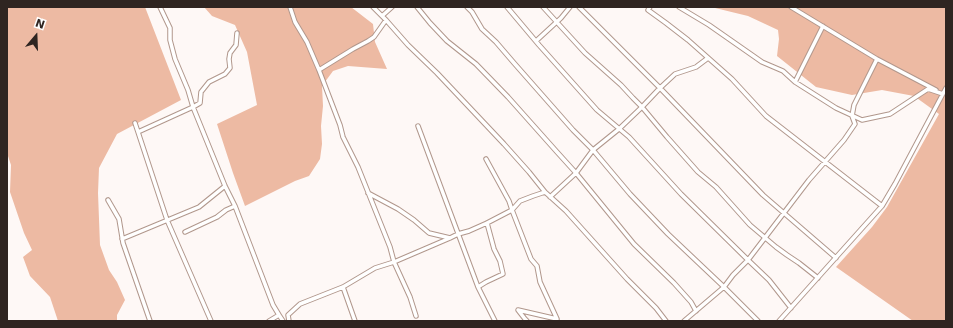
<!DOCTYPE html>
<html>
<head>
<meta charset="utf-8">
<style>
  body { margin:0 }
  #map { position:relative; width:953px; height:328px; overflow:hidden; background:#fef8f6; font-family:"DejaVu Sans",sans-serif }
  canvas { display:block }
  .frame { position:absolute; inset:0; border:8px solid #2f2521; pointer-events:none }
  .north { position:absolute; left:16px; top:16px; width:40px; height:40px; -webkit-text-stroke:3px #fff; paint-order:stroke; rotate:19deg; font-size:11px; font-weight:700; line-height:16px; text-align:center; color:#2f2521 }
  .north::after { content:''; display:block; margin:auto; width:14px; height:18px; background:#2f2521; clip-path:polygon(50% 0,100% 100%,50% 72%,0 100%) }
</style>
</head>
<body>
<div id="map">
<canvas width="953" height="328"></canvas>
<div class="frame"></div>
<div class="north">N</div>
</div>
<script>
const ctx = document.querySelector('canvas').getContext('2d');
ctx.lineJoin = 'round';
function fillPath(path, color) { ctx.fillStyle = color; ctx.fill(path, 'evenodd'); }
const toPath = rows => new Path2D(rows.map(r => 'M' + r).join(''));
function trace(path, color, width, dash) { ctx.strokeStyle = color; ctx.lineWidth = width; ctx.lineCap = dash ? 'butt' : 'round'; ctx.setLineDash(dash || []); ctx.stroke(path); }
fillPath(toPath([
  [7,7,145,7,181,100,117,134,99,168,98,193,100,245,109,270,117,282,125,300,117,315,117,321,58,321,50,297,30,276,23,257,32,250,24,233,10,192,11,165,7,153],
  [204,7,351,7,373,24,375,42,387,69,348,66,333,71,322,86,323,106,321,126,322,144,320,159,309,176,295,181,245,206,233,173,217,124,257,105,247,52,235,25,212,16],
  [711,7,946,7,946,321,913,321,836,267,872,227,887,207,939,114,914,96,882,90,852,95,816,87,777,56,779,39,778,30,748,16]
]), '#edbaa3');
const minor = toPath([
  [160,7,170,28,170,40,175,59,188,90,193,107,225,186,235,206,273,305,279,315],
  [290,7,295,22,307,42,319,70,340,125,343,137,358,167,390,247,394,262,410,297,416,316],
  [373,7,386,20,408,45,437,73,504,144,529,172,545,192,566,211,627,279,656,308,666,321],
  [417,7,430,23,447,41,476,64,508,97,557,152,576,173,634,244,674,283,691,302,696,311],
  [467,7,472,12,482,29,496,42,514,63,573,130,593,150,630,194,668,234,724,287,758,321],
  [507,7,539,45,597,110,629,137,681,194,748,260,769,280,791,308],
  [543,7,585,53,621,85,633,98,642,107,667,137,698,172,716,187,750,225,776,247,787,255,799,263,818,278],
  [579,7,660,88,763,195,836,258],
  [650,7,648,10,666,23,688,40,732,79,766,116,882,206],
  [679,7,709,25,762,62,783,71,795,82,836,108,862,120,890,114,928,89,943,94],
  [791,7,877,59,936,90],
  [382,16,392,7],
  [536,41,561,18,570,7],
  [319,70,353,49,368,41,374,37,386,20],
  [795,82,823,26],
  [135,123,138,132],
  [418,126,478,287],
  [486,159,509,201,512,210,531,259,537,266,540,282,557,319,518,310,525,319,527,321],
  [368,193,398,209,414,220,429,233,450,238],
  [550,197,576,173,593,150,619,129,642,107,660,88,675,74,696,67,708,58],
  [108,200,119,219,123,243,150,321],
  [487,223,494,249,500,261,503,274,486,282,478,287,495,321],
  [185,232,217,217,226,210,235,206],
  [122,239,199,207,225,186],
  [343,287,355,321],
  [211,321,167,220,138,132,193,107,200,103,201,92,209,82,225,74,230,68,229,59,230,53,236,45,237,33],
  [269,321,279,315,283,321],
  [289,321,288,315,300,304,343,287,375,268,394,262,450,238,458,234,469,231,487,223,512,210,520,201,533,196,545,192],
  [684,321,724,287,733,275,748,260,809,180,844,140,855,124,852,116,854,105,877,59],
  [779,321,882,206,895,184,946,88]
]);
trace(minor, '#b1978c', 5.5);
trace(minor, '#fff', 3.5);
</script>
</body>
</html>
